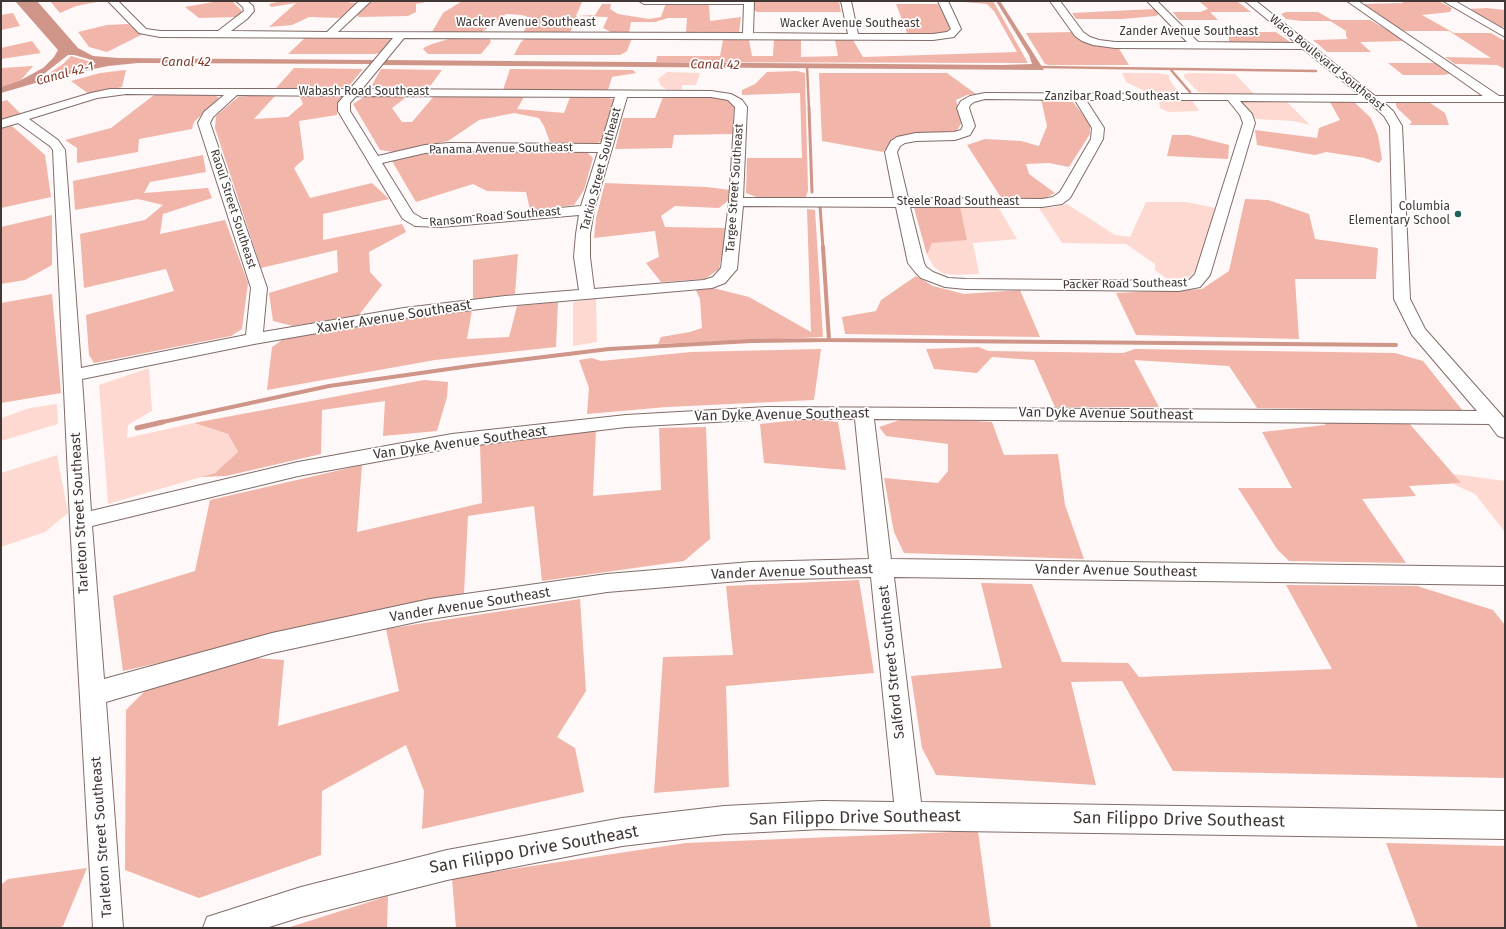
<!DOCTYPE html>
<html>
<head>
<meta charset="utf-8">
<style>
  body { margin:0 }
  #map { position:relative; width:1506px; height:929px; overflow:hidden; background:#fef9f8; font-family:"Fira Sans",sans-serif }
  canvas { display:block }
  .frame { position:absolute; inset:0; border:2px solid #413836; pointer-events:none }
</style>
</head>
<body>
<div id="map">
<canvas width="1506" height="929"></canvas>
<div class="frame"></div>
</div>
<script>
const ctx = document.querySelector('canvas').getContext('2d');
ctx.lineJoin = 'round';
function fillPath(path, color) { ctx.fillStyle = color; ctx.fill(path, 'evenodd'); }
const toPath = rows => new Path2D(rows.map(r => 'M' + r).join(''));
function trace(path, color, width, dash) { ctx.strokeStyle = color; ctx.lineWidth = width; ctx.lineCap = dash ? 'butt' : 'round'; ctx.setLineDash(dash || []); ctx.stroke(path); }
function drawText(font, color, halo, rows, align = 'center') {
  ctx.font = font + ' "Fira Sans",sans-serif'; ctx.lineWidth = 3.5; ctx.setLineDash([]); ctx.textBaseline = 'middle'; ctx.strokeStyle = halo; ctx.fillStyle = color; for (const [text, x, y, turn = 0] of rows) {
    ctx.save(); ctx.translate(x, y); ctx.rotate((+turn || 0) * Math.PI / 180); ctx.textAlign = isNaN(turn) ? turn : align; if (halo) ctx.strokeText(text, 0, 0); ctx.fillText(text, 0, 0); ctx.restore();
  }
}
fillPath(toPath([
  [667,72,700,73,696,85,682,85,682,90,666,89,661,86,658,79],
  [1122,73,1157,73,1169,75,1169,79,1180,94,1151,94,1126,82],
  [1190,73,1235,74,1254,94,1238,95,1198,92,1184,77,1184,74],
  [1248,99,1285,100,1310,125,1293,121,1256,119,1242,104,1242,101],
  [1162,100,1192,100,1199,111,1168,112,1160,108,1159,102],
  [1146,202,1187,202,1215,208,1198,269,1187,278,1167,279,1155,270,1155,264,1126,244,1062,243,1039,208,1055,207,1067,204,1115,235,1130,237],
  [997,205,1017,239,973,243,979,274,954,275,942,273,934,267,927,255,932,243,960,207],
  [596,298,597,342,573,346,573,302],
  [149,368,152,411,128,425,127,438,194,423,228,434,238,453,215,473,108,504,99,385],
  [57,404,58,424,1,441,1,418,30,408],
  [57,455,68,513,45,532,1,547,1,473],
  [1453,474,1505,481,1505,532,1475,494,1453,484,1461,483]
]), '#fed9d1');
fillPath(toPath([
  [50,1,102,1,76,6,60,13],
  [219,1,232,1,243,12,237,17,199,18,185,7],
  [280,1,338,1,356,3,340,18,309,17,292,25,269,27,296,3,271,7,269,4],
  [374,1,431,1,416,4,416,12,408,16,359,17,357,15,365,6],
  [462,1,582,2,576,16,595,15,602,4,611,4,610,9,618,14,649,19,661,17,666,3,709,5,710,21,741,17,739,33,686,33,687,18,668,18,655,22,631,22,629,33,613,33,603,28,608,17,577,16,570,33,523,33,531,18,522,15,506,14,482,32,432,32,443,13],
  [754,1,839,1,841,12,757,12,754,10],
  [951,1,993,1,1028,63,656,62,657,56,720,56,723,40,749,40,752,56,773,56,774,39,801,39,801,57,838,56,835,40,853,40,863,57,1017,52,994,11,987,4],
  [1199,1,1238,2,1251,12,1210,12,1218,20,1179,20,1173,12,1200,12,1208,9],
  [1402,1,1438,1,1452,8,1450,12,1422,15,1454,33,1491,33,1505,41,1505,69,1497,65,1455,64,1445,57,1491,58,1449,31,1403,31,1361,4,1403,3],
  [896,4,938,4,950,27,947,32,933,34,911,34,907,33],
  [1487,8,1505,10,1505,27,1499,27,1469,9],
  [1154,9,1160,13,1156,16,1122,19,1076,19,1072,13],
  [1286,12,1318,12,1332,20,1370,20,1407,41,1360,42,1371,52,1327,52,1313,40,1348,39,1346,36,1346,31,1330,21,1301,21,1286,19,1281,14],
  [13,13,20,26,1,30,1,15],
  [128,24,138,33,143,34,107,52,89,47,78,32,107,25],
  [1072,32,1118,47,1129,65,1049,65,1045,64,1026,33],
  [1229,32,1276,32,1290,42,1229,44],
  [307,36,382,37,391,38,389,44,380,53,374,54,288,54],
  [455,37,489,38,491,42,481,54,428,54,423,49,425,47,432,44],
  [527,37,570,39,632,38,627,51,620,55,514,55,521,42],
  [32,41,41,53,1,59,1,48],
  [71,56,88,61,92,64,45,76,63,64],
  [1388,63,1435,63,1452,73,1444,75,1403,75],
  [33,66,21,80,1,87,1,68],
  [294,68,363,69,349,86,331,89,276,88],
  [381,69,442,70,431,85,421,90,377,89,372,85],
  [510,69,633,70,636,73,612,77,608,90,503,90],
  [126,70,122,87,89,94,71,81,100,73],
  [797,71,805,73,808,190,806,197,759,198,746,193,747,158,802,158,800,93,742,95,742,90,755,84,767,72],
  [819,73,947,73,976,94,967,95,956,100,962,122,956,132,895,137,883,152,822,141],
  [213,94,219,98,194,122,192,129,139,139,138,152,77,163,77,148,65,140,111,128,154,95],
  [263,95,275,96,254,119,288,117,303,104,300,97,313,95,344,96,337,105,337,115,299,121,304,159,294,168,310,198,372,183,389,199,323,214,323,240,402,224,406,232,369,252,370,272,382,285,359,315,293,326,273,321,269,293,338,272,337,250,261,268,215,128,216,116,238,97],
  [398,95,405,98,392,108,402,122,412,122,435,95,524,97,517,109,564,113,570,97,596,95,616,100,602,141,593,145,550,142,544,126,539,118,514,113,479,120,448,141,393,152,380,150,353,104,364,97],
  [663,97,716,97,734,103,733,134,674,135,672,148,615,149,623,118,655,118],
  [1041,99,1073,102,1090,124,1090,134,1069,167,1049,163,1026,164,1029,174,1055,193,1043,199,1002,199,967,145,985,139,1021,141,1039,146,1047,126],
  [7,100,21,114,1,120,1,102],
  [1426,100,1445,113,1449,125,1409,125,1412,122,1397,108,1395,101],
  [1353,101,1371,118,1378,135,1382,159,1379,163,1365,158,1326,152,1315,155,1257,145,1255,130,1317,138,1319,128,1340,120,1330,102],
  [12,126,45,155,51,197,1,208,1,129],
  [1172,135,1189,135,1229,145,1228,159,1167,156],
  [455,150,587,152,593,158,584,190,574,205,530,210,526,192,487,191,473,184,416,202,392,161,427,153],
  [203,155,206,172,150,182,144,193,208,188,212,198,163,214,160,234,225,220,248,283,242,329,231,336,94,363,89,355,86,315,174,291,166,269,84,288,80,234,145,220,163,205,138,199,75,210,73,181],
  [605,183,707,187,730,190,730,199,719,208,675,206,661,216,665,227,727,228,719,269,705,279,661,282,646,263,659,257,655,231,594,238,596,218],
  [1245,199,1268,200,1309,214,1315,239,1378,248,1376,279,1295,279,1299,339,1136,335,1116,293,1202,289,1229,271],
  [939,205,960,207,967,240,932,243,927,255,914,208],
  [807,209,815,210,823,337,658,344,661,337,690,332,702,328,700,299,695,288,713,288,749,297,811,332],
  [52,215,52,265,25,280,1,284,1,227],
  [518,254,515,294,473,299,473,260],
  [916,276,933,286,964,294,1020,290,1040,337,845,334,842,317,876,311,881,300],
  [52,294,61,393,1,403,1,303],
  [558,302,556,347,435,360,267,390,272,347,285,338,381,321,472,310,467,339,509,337,517,306],
  [979,347,988,351,1123,353,1135,349,1395,353,1423,361,1463,411,1257,408,1229,366,1134,360,1159,407,1055,407,1034,360,992,357,977,373,934,369,926,349],
  [821,349,814,400,667,407,587,414,589,388,579,360,592,358,601,361,691,352],
  [424,380,448,382,447,397,437,431,383,436,385,401,322,410,321,454,226,476,201,477,215,473,238,452,228,434,194,423],
  [909,417,992,422,1004,455,1058,454,1065,505,1084,559,904,553,894,532,884,478,938,483,948,471,948,444,886,436,879,427],
  [806,419,838,422,846,470,764,463,760,424],
  [1324,420,1408,422,1461,483,1409,486,1416,496,1362,499,1406,563,1289,561,1277,549,1238,488,1292,488,1262,432,1325,425],
  [706,427,710,539,684,561,542,581,534,506,468,516,464,594,123,671,113,596,195,571,210,500,362,465,357,532,482,503,480,445,596,430,593,496,661,490,659,428],
  [859,580,874,673,726,686,729,787,654,793,663,657,733,655,726,586],
  [981,583,1032,584,1062,662,1128,663,1139,677,1332,669,1286,585,1417,586,1493,610,1505,625,1505,778,1173,771,1122,681,1071,682,1096,785,936,775,922,748,911,676,1002,668],
  [580,599,586,691,557,737,575,748,584,792,422,829,424,791,406,745,322,791,321,855,199,898,125,870,126,710,146,690,254,658,284,660,278,726,399,691,386,629],
  [978,831,991,928,456,928,452,878,686,843],
  [1386,843,1505,846,1505,928,1418,928],
  [87,868,63,926,58,928,1,928,1,885,8,879],
  [388,896,387,928,287,928]
]), '#f2b5a9');
fillPath(toPath([
  [15,1,37,1,78,48,93,56,119,58,375,60,371,64,138,63,108,66,56,77,1,93,1,87,21,80,43,68,54,57,58,50],
  [68,55,74,55,92,60,96,64,40,77],
  [996,1,1000,1,1044,70,380,65,385,60,1003,65,1032,64,1029,55]
]), '#cf9588');
trace(toPath([
  [807,66,809,109],
  [1039,67,1316,71],
  [1171,70,1190,92]
]), '#cf9588', 2.5);
trace(toPath([
  [809,108,812,192],
  [820,206,823,248]
]), '#cf9588', 3);
trace(toPath([
  [823,247,829,340],
  [158,423,329,386,470,366,609,349,751,341,829,340,1396,345]
]), '#cf9588', 4);
trace(toPath([
  [137,428,163,422]
]), '#cf9588', 5);
const minor = toPath([
  [108,1,118,1,146,29,160,31,218,31,244,11,243,7,236,1,247,1,253,6,254,11,247,19,231,31,327,32,358,2,371,1,338,32,743,33,744,4,644,4,639,1,754,1,753,33,848,34,841,1,851,1,858,34,933,34,947,32,951,29,938,1,948,1,961,29,954,37,933,40,404,38,362,89,711,91,731,94,742,100,747,107,743,198,894,198,885,152,891,141,897,137,916,133,954,132,961,130,963,126,957,108,961,101,970,96,985,93,1360,95,1303,49,1115,48,1093,45,1082,41,1075,36,1050,1,1060,1,1083,32,1090,37,1099,40,1115,42,1187,42,1147,1,1157,1,1198,42,1296,43,1245,1,1256,1,1375,96,1483,96,1347,1,1358,1,1499,96,1505,96,1505,102,1383,102,1393,111,1402,126,1410,299,1425,329,1505,419,1505,438,1498,436,1489,424,874,419,891,559,1505,567,1505,585,894,577,921,802,1505,811,1505,839,822,829,724,834,622,846,447,880,301,917,266,928,203,928,207,917,301,887,447,850,622,818,724,806,822,801,894,802,871,577,751,580,607,592,430,619,272,653,106,702,123,928,93,928,70,521,53,150,50,146,18,123,1,128,1,120,91,93,110,89,350,89,393,38,160,37,139,33,108,1],
  [126,94,224,95,204,112,198,123,251,288,246,335,81,368,65,150,58,140,29,119,97,98,126,94],
  [237,95,344,96,338,103,338,111,401,216,403,219,415,226,441,227,579,215,576,234,574,257,579,290,505,296,404,308,263,332,267,288,210,123,213,117,237,95],
  [356,96,615,97,601,144,449,143,425,145,378,156,350,111,350,103,356,96],
  [627,97,711,97,728,100,735,107,729,202,721,268,713,277,704,280,594,289,590,257,590,234,594,210,627,97],
  [985,99,1075,100,1092,128,1091,139,1060,192,1053,197,1042,199,908,198,897,152,900,146,905,143,916,141,955,140,970,135,975,126,969,108,970,105,974,102,985,99],
  [1086,100,1228,100,1240,115,1243,123,1195,274,1189,280,1179,281,966,279,948,278,933,272,926,267,924,263,910,207,1042,207,1062,204,1070,198,1103,139,1104,128,1086,100],
  [1240,101,1369,102,1384,116,1390,126,1394,299,1412,335,1477,411,767,407,626,415,452,434,298,462,91,511,82,379,254,344,404,318,505,306,712,288,725,283,737,269,743,206,896,207,908,263,916,273,921,278,945,287,966,289,1179,291,1200,287,1210,275,1255,123,1252,114,1240,101],
  [449,151,598,152,581,206,441,219,423,219,413,213,382,163,425,153,449,151],
  [767,419,855,419,869,559,751,562,607,574,430,599,272,633,104,679,92,526,298,476,452,448,626,427,767,419],
  [1443,1,1455,1,1505,30,1505,37,1443,1]
]);
trace(minor, '#816c68', 2);
fillPath(minor, '#fff');
for (const [x, y, r, color] of [
  [1458,214,4,"#1b645a"]
]) { const dot = new Path2D(); dot.arc(x, y, r, 0, 2 * Math.PI); ctx.fillStyle = color; ctx.fill(dot); trace(dot, '#fff', 1.5); }
drawText('12px', '#413836', '#fff', [
  ["Wacker Avenue Southeast",526,23],
  ["Wacker Avenue Southeast",850,24],
  ["Zander Avenue Southeast",1189,32],
  ["Waco Boulevard Southeast",1327,63,39],
  ["Wabash Road Southeast",364,92],
  ["Zanzibar Road Southeast",1112,97],
  ["Panama Avenue Southeast",501,149,-1],
  ["Tarkio Street Southeast",601,169,-75],
  ["Targee Street Southeast",735,188,-86],
  ["Steele Road Southeast",958,202],
  ["Raoul Street Southeast",233,209,72],
  ["Ransom Road Southeast",495,217,-5],
  ["Packer Road Southeast",1125,284,-1]
]);
drawText('12px', '#413836', '#fff', [
  ["Columbia",1450,207],
  ["Elementary School",1450,221]
], 'right');
drawText('italic 13px', '#81382b', '#fff', [
  ["Canal 42",186,62],
  ["Canal 42",715,65,1],
  ["Canal 42-1",65,74,-15]
]);
drawText('14px', '#413836', '#fff', [
  ["Xavier Avenue Southeast",394,317,-9],
  ["Van Dyke Avenue Southeast",1106,414,1],
  ["Van Dyke Avenue Southeast",782,415,-1],
  ["Van Dyke Avenue Southeast",460,443,-8],
  ["Tarleton Street Southeast",80,513,-93],
  ["Vander Avenue Southeast",1116,571,1],
  ["Vander Avenue Southeast",792,572,-2],
  ["Vander Avenue Southeast",470,605,-9],
  ["Salford Street Southeast",892,662,-96],
  ["Tarleton Street Southeast",102,837,-94]
]);
drawText('17px', '#413836', '#fff', [
  ["San Filippo Drive Southeast",855,818,-1],
  ["San Filippo Drive Southeast",1179,820,1],
  ["San Filippo Drive Southeast",534,850,-10]
]);
</script>
</body>
</html>
